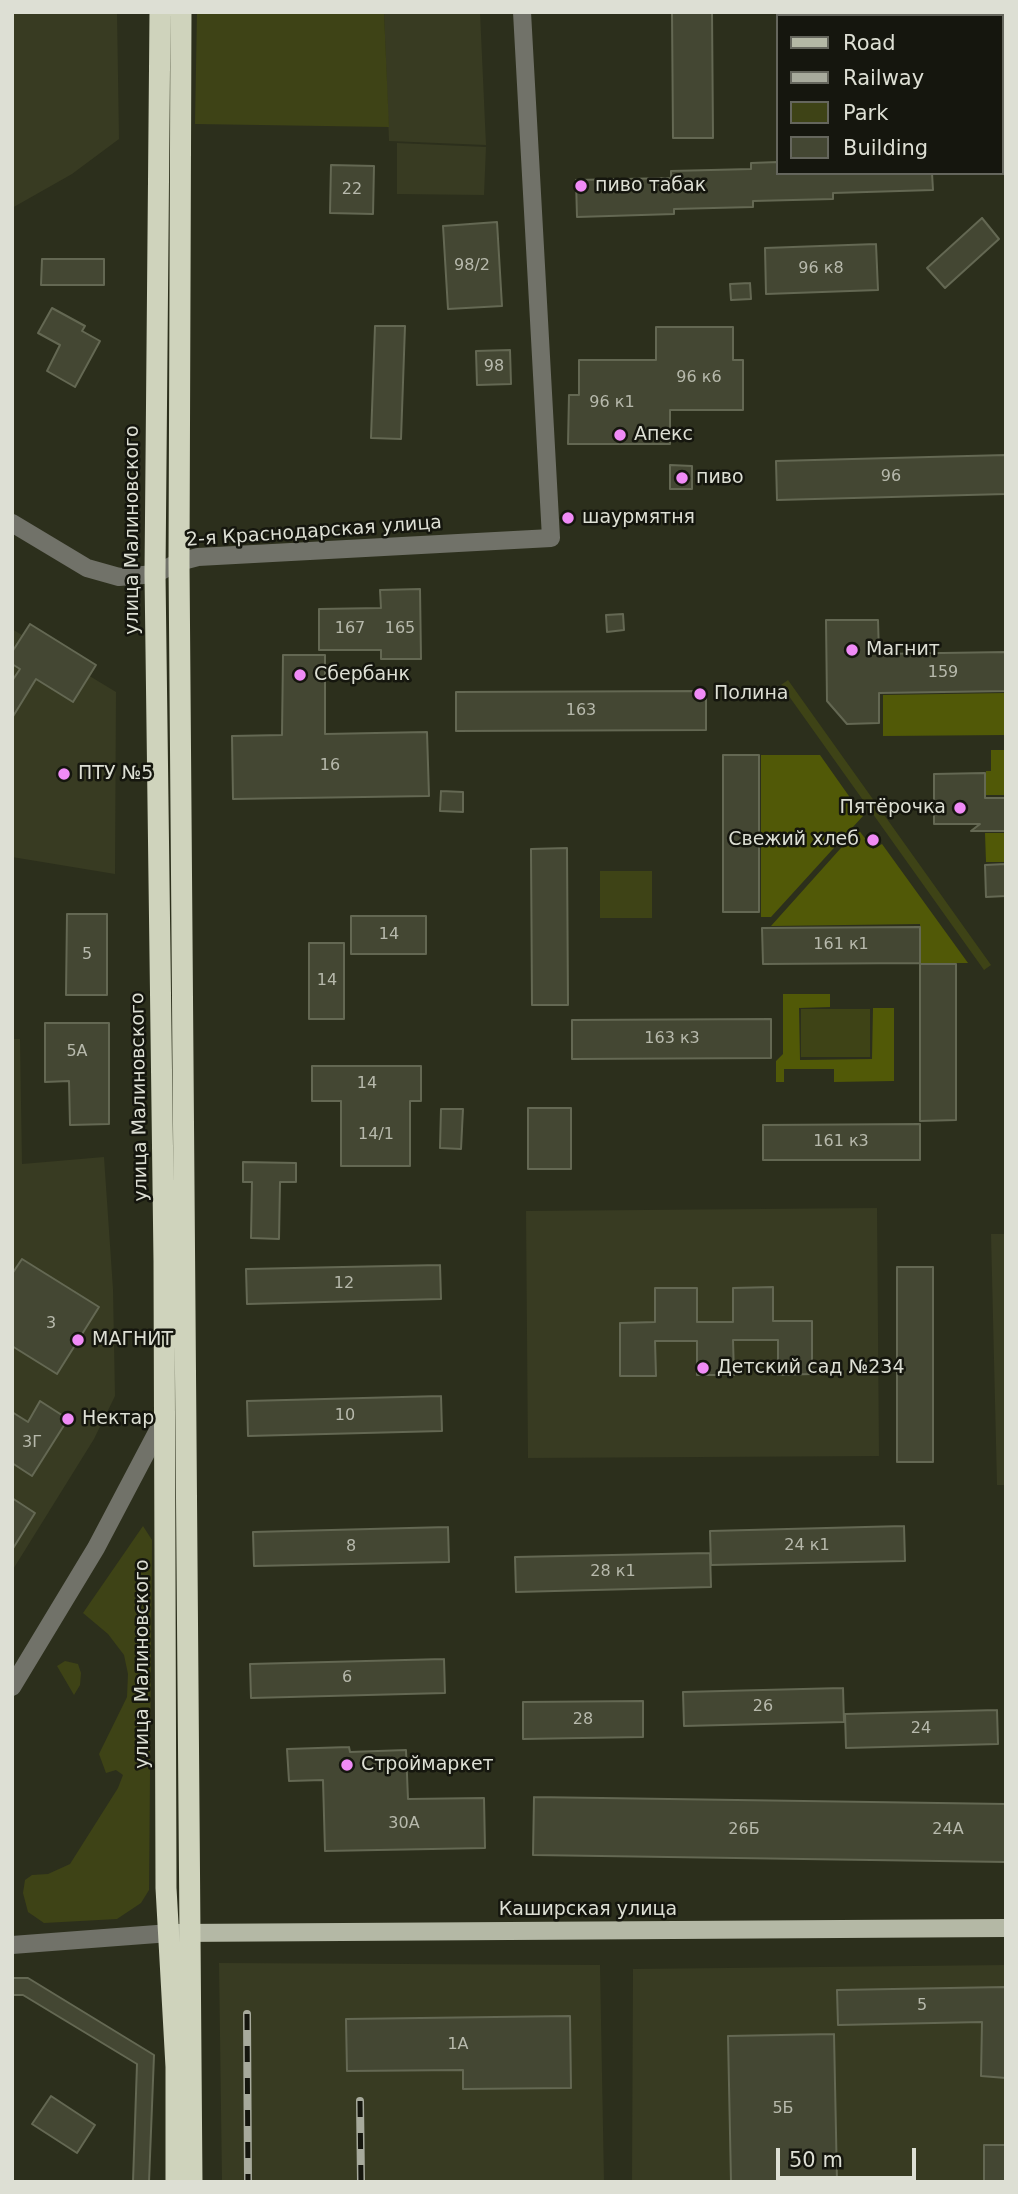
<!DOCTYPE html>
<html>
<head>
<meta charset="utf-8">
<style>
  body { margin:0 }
  #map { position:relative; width:1018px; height:2194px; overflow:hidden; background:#2c2f1c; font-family:"DejaVu Sans",sans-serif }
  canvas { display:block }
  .frame { position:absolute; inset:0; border:14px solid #dddfd4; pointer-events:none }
  .legend { position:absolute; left:776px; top:14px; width:228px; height:161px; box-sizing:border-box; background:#15160e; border:2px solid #65665d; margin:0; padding:9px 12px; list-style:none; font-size:21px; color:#dddfd4 }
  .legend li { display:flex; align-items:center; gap:14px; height:35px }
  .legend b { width:35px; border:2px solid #65665d }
  .scale { position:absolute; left:776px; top:2148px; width:140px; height:32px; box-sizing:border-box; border:4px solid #dddfd4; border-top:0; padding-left:9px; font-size:21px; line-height:24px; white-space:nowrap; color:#dddfd4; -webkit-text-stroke:5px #15160e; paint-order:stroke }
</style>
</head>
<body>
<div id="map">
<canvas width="1018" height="2194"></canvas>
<div class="frame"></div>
<ul class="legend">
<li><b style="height:9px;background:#b4b8a5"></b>Road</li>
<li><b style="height:9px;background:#a7aa9c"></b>Railway</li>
<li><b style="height:19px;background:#3e4316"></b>Park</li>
<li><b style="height:19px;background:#444733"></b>Building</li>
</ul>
<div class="scale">50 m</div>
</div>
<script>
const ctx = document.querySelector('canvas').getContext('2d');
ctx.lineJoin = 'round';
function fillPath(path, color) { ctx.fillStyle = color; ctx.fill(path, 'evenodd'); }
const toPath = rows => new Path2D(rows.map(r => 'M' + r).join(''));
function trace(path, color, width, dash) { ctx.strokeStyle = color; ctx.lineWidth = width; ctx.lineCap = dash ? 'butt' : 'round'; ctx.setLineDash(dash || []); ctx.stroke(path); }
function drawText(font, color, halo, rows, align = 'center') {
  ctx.font = font + ' "DejaVu Sans",sans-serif'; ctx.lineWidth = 5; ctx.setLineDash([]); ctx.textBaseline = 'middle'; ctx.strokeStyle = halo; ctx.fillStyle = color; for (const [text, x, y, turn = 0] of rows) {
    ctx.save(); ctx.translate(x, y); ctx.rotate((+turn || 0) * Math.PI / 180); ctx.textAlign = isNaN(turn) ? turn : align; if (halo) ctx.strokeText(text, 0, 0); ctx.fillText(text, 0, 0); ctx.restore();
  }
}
fillPath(toPath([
  [12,12,117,12,119,139,72,174,12,208],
  [384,12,480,12,486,145,389,141],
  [397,143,486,147,484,195,397,194],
  [12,629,116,692,115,874,12,857],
  [12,1039,20,1039,22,1164,104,1157,113,1289,115,1396,94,1439,12,1571],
  [877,1208,879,1456,528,1458,526,1211],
  [991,1234,1006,1234,1006,1485,997,1485],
  [219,1963,600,1965,604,2182,222,2182],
  [1006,1965,1006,2182,632,2182,633,1969]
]), '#383b22');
fillPath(toPath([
  [197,12,384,12,389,127,195,124],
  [788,680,991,965,984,970,781,685],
  [600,871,652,871,652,918,600,918],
  [801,1009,870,1009,870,1057,801,1057],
  [143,1526,152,1540,149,1890,141,1903,117,1919,44,1923,28,1912,23,1893,25,1880,32,1875,48,1874,70,1864,118,1788,123,1775,116,1770,106,1773,99,1754,127,1697,128,1674,124,1655,108,1634,83,1613],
  [65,1661,78,1664,81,1673,80,1685,74,1695,57,1666]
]), '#3e4316');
fillPath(toPath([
  [1006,693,1006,735,883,736,883,695],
  [991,750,1006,750,1006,795,986,795,986,771,991,771],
  [761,755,820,755,863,816,771,917,761,917],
  [858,829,873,849,882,844,968,963,921,963,920,924,771,926],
  [985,833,1006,833,1006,862,986,862],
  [783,994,830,994,830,1007,799,1008,800,1060,872,1059,873,1008,894,1008,894,1081,834,1082,834,1069,784,1069,784,1082,776,1082,776,1061,783,1054]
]), '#515907');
const building = toPath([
  [672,12,712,12,713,138,673,138,672,12],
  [778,162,778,173,932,173,933,190,833,193,833,199,753,201,753,207,674,209,674,214,577,217,576,180,671,178,671,171,751,169,751,163,778,162],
  [331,165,374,166,373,214,330,213,331,165],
  [982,218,999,239,945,288,927,268,982,218],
  [497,222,502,306,448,309,443,226,497,222],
  [876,244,878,290,766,294,765,248,876,244],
  [42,259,104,259,104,285,41,285,42,259],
  [750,283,751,299,731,300,730,284,750,283],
  [52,308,85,326,82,331,100,341,75,387,47,371,60,345,38,333,52,308],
  [375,326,405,326,401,439,371,438,375,326],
  [656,327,733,327,733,360,743,360,743,410,670,410,670,444,568,444,569,395,579,395,579,360,656,360,656,327],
  [510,350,511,384,477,385,476,351,510,350],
  [1006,455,1006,494,777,500,776,461,1006,455],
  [670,465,692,466,692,489,670,489,670,465],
  [420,589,421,659,381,659,381,650,319,650,319,609,381,608,380,590,420,589],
  [623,614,624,630,607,632,606,615,623,614],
  [826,620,878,620,879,654,1006,652,1006,691,879,693,879,723,847,724,827,701,826,620],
  [30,624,96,665,73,702,36,679,12,718,12,681,20,669,12,664,12,652,30,624],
  [283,655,325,655,325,734,427,732,429,796,233,799,232,736,282,735,283,655],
  [706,691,706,730,456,731,456,692,706,691],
  [723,755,759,755,759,912,723,912,723,755],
  [985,773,985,798,1006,798,1006,831,971,831,980,824,934,824,934,774,985,773],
  [441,791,463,792,463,812,440,811,441,791],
  [567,848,568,1005,532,1005,531,849,567,848],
  [1006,864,1006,896,986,897,985,865,1006,864],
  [67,914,107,914,107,995,66,995,67,914],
  [351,916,426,916,426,954,351,954,351,916],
  [920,927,920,963,763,964,762,928,920,927],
  [309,943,344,943,344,1019,309,1019,309,943],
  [920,964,956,964,956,1120,920,1121,920,964],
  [771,1019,771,1058,572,1059,572,1020,771,1019],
  [45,1023,109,1023,109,1124,70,1125,69,1081,45,1082,45,1023],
  [312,1066,421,1066,421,1101,410,1101,410,1166,341,1166,341,1101,312,1101,312,1066],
  [528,1108,571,1108,571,1169,528,1169,528,1108],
  [441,1109,463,1109,461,1149,440,1148,441,1109],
  [920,1124,920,1160,763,1160,763,1125,920,1124],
  [243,1162,296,1163,296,1182,280,1182,279,1239,251,1238,252,1182,243,1182,243,1162],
  [22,1259,99,1307,57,1374,12,1346,12,1274,22,1259],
  [440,1265,441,1299,247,1304,246,1269,440,1265],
  [897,1267,933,1267,933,1462,897,1462,897,1267],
  [773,1287,773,1321,812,1321,812,1374,778,1375,778,1340,733,1340,734,1375,697,1375,697,1341,655,1341,656,1376,620,1376,620,1323,655,1322,655,1288,697,1288,697,1322,733,1322,733,1288,773,1287],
  [441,1396,442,1431,248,1436,247,1401,441,1396],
  [40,1401,68,1419,32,1476,12,1463,12,1412,28,1422,40,1401],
  [12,1498,35,1513,12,1550,12,1498],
  [904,1526,905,1561,711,1565,710,1531,904,1526],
  [448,1527,449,1562,254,1566,253,1532,448,1527],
  [710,1553,711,1587,516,1592,515,1557,710,1553],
  [444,1659,445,1693,251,1698,250,1664,444,1659],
  [843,1688,844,1722,684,1726,683,1692,843,1688],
  [643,1701,643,1737,523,1739,523,1702,643,1701],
  [997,1710,998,1744,846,1748,845,1714,997,1710],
  [349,1747,350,1752,406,1750,408,1799,484,1798,485,1848,325,1851,323,1780,289,1781,287,1749,349,1747],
  [534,1797,1006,1804,1006,1862,533,1855,534,1797],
  [12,1978,28,1978,154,2055,149,2182,133,2182,137,2064,23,1995,12,1995,12,1978],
  [1006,1987,1006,2078,981,2076,982,2022,838,2025,837,1990,1006,1987],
  [570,2016,571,2088,463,2089,463,2070,347,2071,346,2019,570,2016],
  [834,2034,837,2182,731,2182,728,2036,834,2034],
  [51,2096,95,2125,77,2153,32,2124,51,2096],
  [984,2145,1006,2145,1006,2182,984,2182,984,2145]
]);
fillPath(building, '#444733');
trace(building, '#646853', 2);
trace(toPath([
  [12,523,87,568,119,577,155,574,179,562,198,557,551,538,522,12],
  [12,1687,96,1548,165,1417],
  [12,1945,170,1933]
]), '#717269', 18);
trace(toPath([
  [177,1933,1006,1928]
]), '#b4b8a5', 18);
trace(toPath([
  [160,12,155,574,164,1261,166,1888,176,2067,176,2182],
  [181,12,179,562,192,2182]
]), '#cfd3bc', 21);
const rail = toPath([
  [247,2014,248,2182],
  [360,2101,361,2182]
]);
trace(rail, '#a7aa9c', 8);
trace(rail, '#15160e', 5, [16]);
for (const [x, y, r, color] of [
  [581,186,7,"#f08bf6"],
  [620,435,7,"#f08bf6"],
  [682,478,7,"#f08bf6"],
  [568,518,7,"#f08bf6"],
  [852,650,7,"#f08bf6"],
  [300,675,7,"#f08bf6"],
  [700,694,7,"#f08bf6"],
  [64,774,7,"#f08bf6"],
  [960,808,7,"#f08bf6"],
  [873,840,7,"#f08bf6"],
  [78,1340,7,"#f08bf6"],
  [703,1368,7,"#f08bf6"],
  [68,1419,7,"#f08bf6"],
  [347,1765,7,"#f08bf6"]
]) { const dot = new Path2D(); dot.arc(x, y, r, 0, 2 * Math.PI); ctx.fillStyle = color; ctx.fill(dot); trace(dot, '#15160e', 2.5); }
drawText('16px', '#b7b9ac', null, [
  ["22",352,190],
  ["98/2",472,266],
  ["96 к8",821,269],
  ["98",494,367],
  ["96 к6",699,378],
  ["96 к1",612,403],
  ["96",891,477],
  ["167",350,629],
  ["165",400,629],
  ["159",943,673],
  ["163",581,711],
  ["16",330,766],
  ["14",389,935],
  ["161 к1",841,945],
  ["5",87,955],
  ["14",327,981],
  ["163 к3",672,1039],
  ["5А",77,1052],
  ["14",367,1084],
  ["14/1",376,1135],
  ["161 к3",841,1142],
  ["12",344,1284],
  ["3",51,1324],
  ["10",345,1416],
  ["3Г",32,1443],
  ["24 к1",807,1546],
  ["8",351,1547],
  ["28 к1",613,1572],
  ["6",347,1678],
  ["26",763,1707],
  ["28",583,1720],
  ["24",921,1729],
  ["30А",404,1824],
  ["26Б",744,1830],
  ["24А",948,1830],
  ["5",922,2006],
  ["1А",458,2045],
  ["5Б",783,2109]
]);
drawText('19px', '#dddfd4', '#15160e', [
  ["пиво табак",595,186],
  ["Апекс",634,435],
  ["пиво",696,478],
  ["шаурмятня",582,518],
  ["Магнит",866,650],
  ["Сбербанк",314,675],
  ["Полина",714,694],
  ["ПТУ №5",78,774],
  ["Пятёрочка",946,808,"right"],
  ["Свежий хлеб",859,840,"right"],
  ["МАГНИТ",92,1340],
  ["Детский сад №234",717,1368],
  ["Нектар",82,1419],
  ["Строймаркет",361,1765]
], 'left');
drawText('19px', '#dddfd4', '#15160e', [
  ["улица Малиновского",133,530,-90],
  ["2-я Краснодарская улица",314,532,-4],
  ["улица Малиновского",140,1097,-91],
  ["улица Малиновского",143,1664,-90],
  ["Каширская улица",588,1910]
]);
</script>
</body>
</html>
